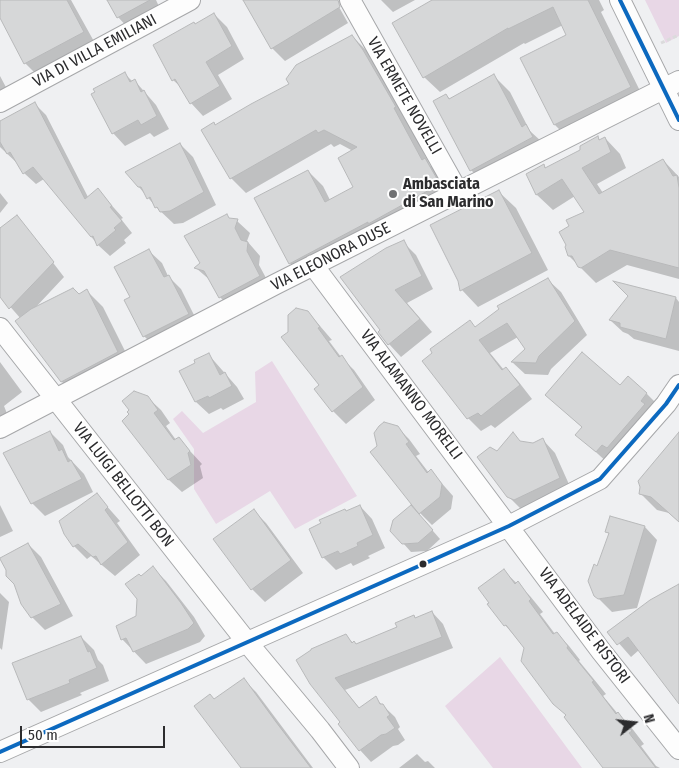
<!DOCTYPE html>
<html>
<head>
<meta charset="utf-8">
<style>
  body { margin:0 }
  #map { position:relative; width:679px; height:768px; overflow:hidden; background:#eff0f2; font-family:"Fira Sans Condensed",sans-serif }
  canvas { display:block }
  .north { position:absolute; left:609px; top:698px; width:50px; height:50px; -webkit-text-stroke:4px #fff; paint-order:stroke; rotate:74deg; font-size:14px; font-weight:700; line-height:20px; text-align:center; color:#2c2c2e }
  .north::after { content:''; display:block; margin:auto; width:18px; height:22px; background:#2c2c2e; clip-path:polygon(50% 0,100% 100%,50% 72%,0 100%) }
  .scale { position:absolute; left:20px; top:726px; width:145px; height:22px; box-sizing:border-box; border:2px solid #2c2c2e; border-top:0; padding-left:6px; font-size:15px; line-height:18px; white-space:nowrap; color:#2c2c2e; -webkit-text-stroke:4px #fff; paint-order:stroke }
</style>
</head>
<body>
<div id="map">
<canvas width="679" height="768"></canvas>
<div class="north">N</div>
<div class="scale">50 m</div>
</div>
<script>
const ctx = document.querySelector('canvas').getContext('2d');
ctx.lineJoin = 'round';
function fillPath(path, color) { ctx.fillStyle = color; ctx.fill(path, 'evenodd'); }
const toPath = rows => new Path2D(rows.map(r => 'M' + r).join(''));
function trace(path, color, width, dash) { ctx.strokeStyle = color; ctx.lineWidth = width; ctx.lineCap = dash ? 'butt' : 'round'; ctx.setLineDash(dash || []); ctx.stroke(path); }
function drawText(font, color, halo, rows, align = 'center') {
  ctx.font = font + ' "Fira Sans Condensed",sans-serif'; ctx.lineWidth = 4; ctx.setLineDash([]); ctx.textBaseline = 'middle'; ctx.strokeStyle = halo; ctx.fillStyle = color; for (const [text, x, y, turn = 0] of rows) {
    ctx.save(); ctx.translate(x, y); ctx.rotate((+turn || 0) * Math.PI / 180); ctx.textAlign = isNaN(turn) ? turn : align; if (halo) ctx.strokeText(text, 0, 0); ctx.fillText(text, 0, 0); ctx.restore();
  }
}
fillPath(toPath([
  [645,0,679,0,679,36,666,43],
  [272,361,357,496,295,529,270,491,216,524,194,489,194,449,173,419,182,411,203,433,256,402,255,372],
  [500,657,582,768,493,768,445,706]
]), '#e8d7e6');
fillPath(toPath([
  [0,0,71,0,96,45,38,76,25,63,0,16],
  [108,0,156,0,162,13,130,30,118,17],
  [245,0,335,0,348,23,285,61,272,48],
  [381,0,415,0,393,12],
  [434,0,599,0,604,10,601,12,646,103,570,140,555,125,568,36,563,25,525,44,524,43,440,92,424,77],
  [214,14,227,27,244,59,218,75,232,99,203,116,191,103,183,89,173,80,155,46],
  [352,36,367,51,378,66,410,122,408,123,430,165,440,175,454,200,305,278,290,263,308,171,323,186,330,200,355,187,353,151,340,144,334,147,331,144,246,193,231,178,216,126,291,85],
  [125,74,133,82,135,81,156,105,169,129,154,137,150,133,125,146,113,133],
  [0,76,8,91,0,95],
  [494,76,510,92,530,131,542,142,487,186,471,170,446,95,450,99],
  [34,103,46,115,88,197,98,190,123,218,121,219,132,233,124,240,126,243,110,256,98,245,44,179,36,184,24,173,18,164,0,147,0,122],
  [598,138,601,141,605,138,620,154,626,168,597,184,603,193,663,160,679,177,679,279,627,265,596,283,569,256,570,227,585,212,575,196,553,210,537,195,528,174,544,166,547,169,582,150],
  [180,144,193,157,216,205,183,223,174,224,156,207,138,186],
  [499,192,516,208,548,270,478,307,462,290,459,281],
  [0,193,8,203,0,213],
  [226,215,231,220,237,221,250,233,247,241,260,256,259,265,272,289,232,310,220,297,211,281,196,268,201,263],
  [0,229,28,230,64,277,35,308,79,295,87,291,103,307,134,369,78,398,61,381,21,319,0,295],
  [403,242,416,255,433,289,407,303,432,332,401,357,389,344,381,330],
  [149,251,162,263,168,276,181,289,200,327,157,349,144,336,131,298],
  [548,280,561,292,587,335,551,369,548,375,525,374,512,362,527,349,518,337,490,353,504,370,506,368,518,381,532,399,495,428,491,425,481,431,468,418,476,328],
  [676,298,679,302,679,351,634,339,628,334,623,332,610,320],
  [308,312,332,340,329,341,341,357,354,370,375,400,346,424,333,411,316,389,320,386,289,332],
  [208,354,237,387,244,399,223,410,221,408,209,414,196,402,181,372,197,364],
  [0,362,22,392,4,406,8,416,0,427],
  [647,394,659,406,609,464,577,435,583,428,546,395],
  [147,397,161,410,170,423,166,426,176,440,179,439,202,464,200,466,203,478,182,492,169,480,124,421],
  [397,427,409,439,420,454,416,456,429,473,431,471,453,496,451,509,432,525,421,514,372,452],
  [50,432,63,445,68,457,84,474,93,492,45,516,32,503],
  [679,434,679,522,669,513,657,510,640,493],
  [543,440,555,453,572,491,521,509,508,496,497,452,522,443,533,445],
  [97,495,120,521,117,523,140,555,115,576,91,556,87,559,74,546,65,533],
  [0,505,13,531,0,537],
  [360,506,372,519,385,548,368,556,370,558,353,566,351,563,336,570,323,557,323,524],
  [253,510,266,523,303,573,265,602,252,589],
  [419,515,440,539,427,551,411,552,403,543],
  [645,527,657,540,637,608,612,612,595,595,598,568,609,534,607,531],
  [28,544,41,557,73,616,45,630,32,617],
  [153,568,166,581,194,617,205,636,200,642,146,664,122,639,137,617,142,578],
  [504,571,530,596,543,612,540,614,555,634,556,633,569,646,580,660,579,661,606,694,603,696,618,714,631,727,644,744,641,746,656,766,660,768,604,768,567,716,554,703,525,648,505,625],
  [679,585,679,703,639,650,631,657,609,632],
  [0,593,9,602,2,650,0,648],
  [432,612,443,624,453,648,345,690,360,709,375,698,395,717,400,727,398,729,405,740,398,745,393,746,371,762,360,750,342,722,311,684,345,636,356,645],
  [81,637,94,650,98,660,103,665,109,681,80,693,82,695,41,712,28,699],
  [244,680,256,692,313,768,245,768,215,700],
  [417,754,425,762,428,761,435,768,399,768]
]), '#0003');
const building = toPath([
  [0,0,67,0,84,32,24,64,0,18,0,0],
  [107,0,150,0,117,18,107,0],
  [243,0,338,0,340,7,271,49,243,0],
  [432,0,588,0,631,87,554,125,520,58,566,35,553,7,508,29,508,28,423,78,392,23,432,0],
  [214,13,232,46,206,62,220,86,190,104,175,79,172,81,153,45,194,22,195,24,214,13],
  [352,35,363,50,396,107,394,108,422,160,425,158,440,184,368,224,368,222,289,264,254,198,308,170,325,202,353,187,338,158,357,147,324,130,318,133,316,130,230,179,201,130,214,122,215,125,251,104,289,84,286,79,296,65,352,35],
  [125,72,130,82,135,79,141,92,144,90,157,116,141,125,138,120,112,134,91,94,95,92,93,89,125,72],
  [494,74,522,127,526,124,533,137,470,171,433,101,446,94,449,99,494,74],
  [35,102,85,199,98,188,112,206,110,207,122,221,114,228,116,230,97,246,93,236,91,237,33,167,23,174,10,152,7,154,0,142,0,121,35,102],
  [598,136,599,140,605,137,611,152,582,168,599,194,663,159,673,176,677,175,679,188,679,268,610,250,581,268,578,267,572,256,568,256,565,247,566,245,559,232,569,226,566,220,584,212,562,179,536,195,526,174,544,164,545,168,580,150,580,146,598,136],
  [180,143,204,192,170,211,160,212,157,207,155,208,150,197,147,199,141,187,138,187,125,172,180,143],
  [499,190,532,253,460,291,458,281,430,225,499,190],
  [227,214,229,218,238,219,235,228,241,240,248,242,247,251,260,276,219,298,204,271,194,268,200,263,184,236,227,214],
  [17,215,54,262,9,309,0,297,0,228,17,215],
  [404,240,422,276,395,290,420,319,388,345,378,332,380,330,340,277,386,248,404,240],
  [149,249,164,277,169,275,189,314,143,337,124,300,130,297,114,267,149,249],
  [548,278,575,321,539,356,536,363,511,362,525,349,507,323,479,340,502,370,506,367,520,385,481,416,478,413,467,419,422,361,432,353,430,349,470,320,475,327,499,309,497,306,548,278],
  [613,281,676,297,666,339,620,327,620,323,609,320,628,296,613,281],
  [73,288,79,294,87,289,118,352,61,382,15,321,31,309,73,288],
  [296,308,308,311,320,327,318,328,339,357,342,355,363,387,332,412,314,389,319,385,281,337,288,332,288,315,296,308],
  [582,352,620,385,628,376,647,393,641,401,645,404,607,448,602,445,596,452,575,435,582,427,545,395,582,352],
  [209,353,220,375,225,372,232,386,209,398,208,396,195,402,179,371,195,363,194,360,209,353],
  [134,391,148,396,158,410,154,413,174,440,179,437,190,451,188,453,191,465,168,480,122,421,129,414,127,412,129,410,122,401,134,391],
  [384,422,398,426,409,442,406,444,427,473,431,469,442,484,440,497,419,514,370,452,377,446,374,433,379,426,384,422],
  [50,431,59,451,62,449,68,462,71,460,82,479,31,504,3,453,50,431],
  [513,432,520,441,533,443,543,438,560,478,514,500,507,497,477,457,490,447,497,451,513,432],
  [679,432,679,522,651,497,639,494,640,487,638,481,679,432],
  [97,493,108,507,105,510,128,542,101,565,96,556,93,557,78,544,73,547,64,534,59,521,97,493],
  [360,505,373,535,357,543,358,546,340,554,338,551,322,558,309,529,321,523,319,520,345,509,346,511,360,505],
  [411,505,433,530,418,543,402,544,390,531,393,520,411,505],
  [254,509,291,560,251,590,213,539,254,509],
  [610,516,645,526,624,595,598,599,594,596,588,581,594,564,597,566,609,533,605,532,610,516],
  [28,543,61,604,31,618,21,604,14,584,6,576,6,570,0,559,0,558,28,543],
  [153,566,181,603,194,623,188,629,133,652,126,638,121,640,116,626,136,616,137,599,125,584,139,574,141,576,153,566],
  [504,569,515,584,518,581,531,599,529,601,553,634,557,632,568,646,567,648,594,681,592,682,616,714,618,712,632,731,629,733,656,768,603,768,564,717,566,715,553,704,521,661,524,648,506,625,504,626,487,604,489,603,478,588,504,569],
  [679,584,679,704,628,637,617,645,607,632,650,600,679,584],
  [432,611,442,637,335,678,359,708,376,696,380,704,383,704,390,715,387,717,395,728,386,734,381,735,359,751,338,724,340,722,310,684,296,660,311,650,311,649,346,634,352,643,354,641,356,644,397,627,395,623,414,615,415,618,432,611],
  [81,636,88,652,90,651,97,668,69,680,70,683,27,700,12,663,81,636],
  [244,678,276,722,311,768,241,768,194,706,210,694,214,699,244,678]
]);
fillPath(building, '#d6d7d8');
trace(building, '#b8b9ba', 1);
const minor = toPath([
  [350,0,458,192],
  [620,0,679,120],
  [0,102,190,0],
  [313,265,601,651,679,749],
  [0,328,246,641,320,730,349,768],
  [0,428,276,284,679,81],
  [0,752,509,526,600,479,666,404,679,385]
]);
trace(minor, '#a6a7a9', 22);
trace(toPath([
  [661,43,679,35]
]), '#dbdbdc', 3, [4, 2.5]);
trace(minor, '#fdfdfd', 20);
trace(toPath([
  [620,0,679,120],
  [0,752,509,526,600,479,666,404,679,385]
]), '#0c69bf', 4);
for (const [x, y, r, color] of [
  [393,194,5,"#707173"],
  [423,564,4.5,"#2c2c2e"]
]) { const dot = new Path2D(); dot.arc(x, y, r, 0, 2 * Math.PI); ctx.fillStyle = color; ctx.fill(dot); trace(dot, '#fff', 2); }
drawText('16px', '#2c2c2e', '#fff', [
  ["VIA DI VILLA EMILIANI",95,51,-28],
  ["VIA ERMETE NOVELLI",404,96,60],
  ["VIA ELEONORA DUSE",331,257,-27],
  ["VIA ALAMANNO MORELLI",411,395,53],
  ["VIA LUIGI BELLOTTI BON",123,485,52],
  ["VIA ADELAIDE RISTORI",584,626,53]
]);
drawText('bold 16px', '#2c2c2e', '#fff', [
  ["Ambasciata",403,185],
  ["di San Marino",403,203]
], 'left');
</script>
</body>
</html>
